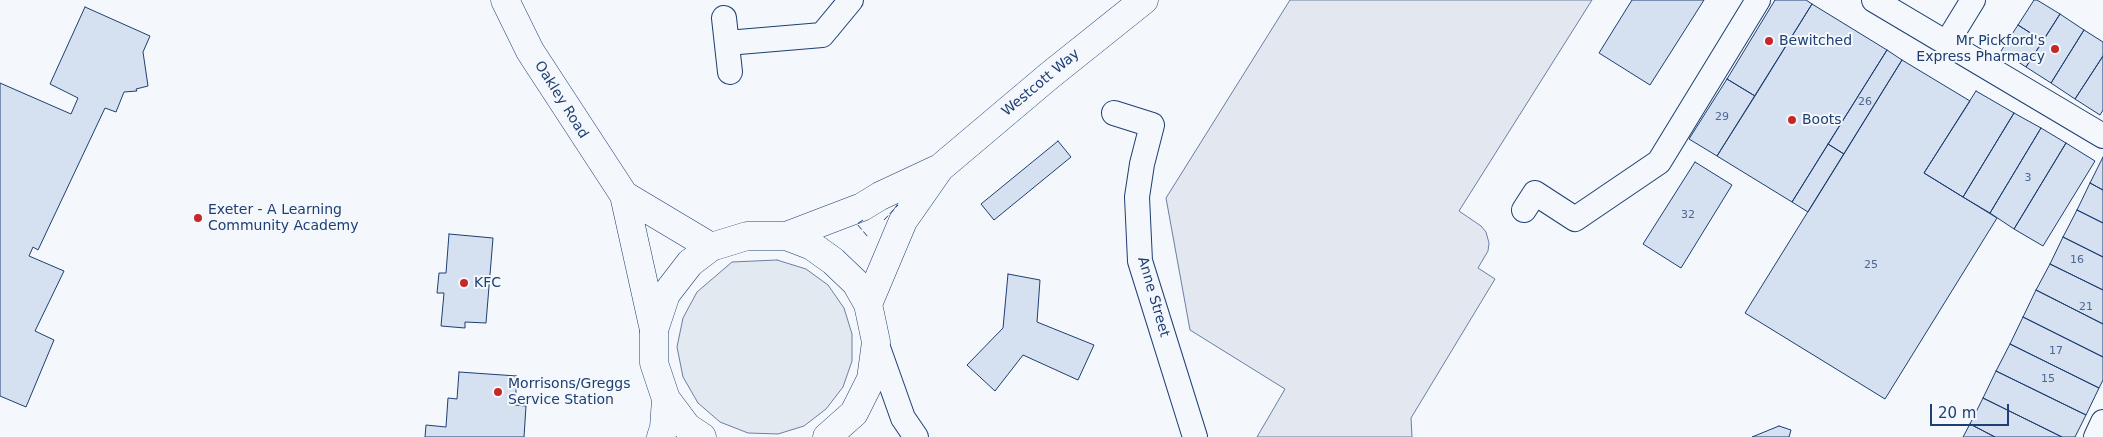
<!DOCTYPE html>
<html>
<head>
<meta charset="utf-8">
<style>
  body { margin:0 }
  #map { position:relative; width:2103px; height:437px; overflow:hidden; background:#f4f7fb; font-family:"DejaVu Sans",sans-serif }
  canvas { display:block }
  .scale { position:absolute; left:1930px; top:404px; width:79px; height:22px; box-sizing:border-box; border:2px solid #1d3f73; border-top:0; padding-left:6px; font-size:15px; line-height:18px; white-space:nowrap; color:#1d3f73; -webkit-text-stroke:4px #f4f7fb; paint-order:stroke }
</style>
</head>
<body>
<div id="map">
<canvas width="2103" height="437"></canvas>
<div class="scale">20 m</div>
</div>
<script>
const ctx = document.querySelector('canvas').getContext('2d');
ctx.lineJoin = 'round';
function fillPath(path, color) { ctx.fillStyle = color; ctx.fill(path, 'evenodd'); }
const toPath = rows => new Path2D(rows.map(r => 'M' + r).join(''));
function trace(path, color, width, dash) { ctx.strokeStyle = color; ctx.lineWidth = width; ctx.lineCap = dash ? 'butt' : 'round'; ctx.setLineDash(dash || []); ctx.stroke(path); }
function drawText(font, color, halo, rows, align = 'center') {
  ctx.font = font + ' "DejaVu Sans",sans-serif'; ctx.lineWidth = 4; ctx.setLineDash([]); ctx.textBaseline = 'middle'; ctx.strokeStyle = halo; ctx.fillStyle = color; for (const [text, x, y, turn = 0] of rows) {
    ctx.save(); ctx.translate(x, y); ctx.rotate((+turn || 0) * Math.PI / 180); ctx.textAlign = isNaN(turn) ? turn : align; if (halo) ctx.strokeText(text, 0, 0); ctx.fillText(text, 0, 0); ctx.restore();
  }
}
const green = toPath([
  [777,260,806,269,828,285,844,308,852,334,852,361,843,387,826,409,804,426,778,434,748,433,720,422,698,403,683,377,677,347,683,318,697,292,732,262,777,260]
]);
fillPath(green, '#e3e9f0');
trace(green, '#687fa3', 1);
const parking = toPath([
  [1290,0,1592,0,1459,211,1481,226,1486,232,1489,243,1488,251,1478,268,1495,279,1411,418,1412,437,1257,437,1285,389,1190,330,1166,198,1290,0]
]);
fillPath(parking, '#e3e8f0');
trace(parking, '#687fa3', 1);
const building = toPath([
  [1632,0,1704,0,1650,85,1599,53,1632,0],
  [1775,0,1806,0,1812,4,1755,96,1727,79,1775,0],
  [2034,0,2037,0,2060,14,2043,41,2018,25,2034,0],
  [1812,4,1887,50,1792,202,1717,156,1812,4],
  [85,7,150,36,143,52,148,86,136,89,137,91,124,92,116,112,105,108,38,250,33,247,29,256,64,271,35,331,54,340,26,407,0,396,0,83,71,114,78,98,50,84,85,7],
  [2060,14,2084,30,2051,83,2026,67,2060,14],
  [2018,25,2043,41,2026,67,2001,51,2018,25],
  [2084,30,2103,42,2103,56,2075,99,2051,83,2084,30],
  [1887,50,1902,60,1844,154,1828,144,1887,50],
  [2103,56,2103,110,2100,115,2075,99,2103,56],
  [1902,60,1970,101,1924,173,1997,218,1885,399,1745,313,1902,60],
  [1727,79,1755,96,1717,156,1689,139,1727,79],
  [1976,91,2014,113,1963,197,1924,173,1976,91],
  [2014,113,2041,128,1990,213,1963,197,2014,113],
  [2041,128,2066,143,2014,229,1990,213,2041,128],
  [1058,141,1071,157,994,220,981,204,1058,141],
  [2066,143,2095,161,2043,246,2014,229,2066,143],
  [1828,144,1844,154,1808,212,1792,202,1828,144],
  [2103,157,2103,190,2090,183,2103,157],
  [1695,162,1732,185,1681,268,1643,244,1695,162],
  [2090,183,2103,190,2103,223,2077,210,2090,183],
  [2077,210,2103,223,2103,257,2063,237,2077,210],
  [449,234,493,238,486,323,465,322,465,328,441,326,444,293,437,293,439,273,446,273,449,234],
  [2063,237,2103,257,2103,290,2050,264,2063,237],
  [2050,264,2103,290,2103,324,2036,290,2050,264],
  [1008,274,1040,280,1037,322,1094,345,1078,380,1023,355,995,391,967,365,1003,328,1008,274],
  [2036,290,2103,324,2103,357,2023,317,2036,290],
  [2023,317,2103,357,2103,380,2099,388,2010,344,2023,317],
  [2010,344,2099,388,2086,415,1996,371,2010,344],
  [1996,371,2086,415,2075,437,2062,437,1983,398,1996,371],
  [459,372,517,376,515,405,526,406,524,437,425,437,426,425,446,427,448,398,457,399,459,372],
  [1983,398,2062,437,1995,437,1970,424,1983,398],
  [1970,424,1995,437,1963,437,1970,424],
  [1779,426,1791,430,1789,437,1752,437,1779,426]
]);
fillPath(building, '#d5e0f0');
trace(building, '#1d3f73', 1);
const street = toPath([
  [1874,0,2103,136],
  [724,18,730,72],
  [727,43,822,35,851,0],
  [1946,44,1973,0],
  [1114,113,1152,125,1142,164,1137,197,1140,261,1195,437],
  [1524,210,1535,193,1575,219,1659,162,1758,0],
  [876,342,903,418,916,437],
  [2096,437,2103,422]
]);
const primary = toPath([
  [505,0,530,51,624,195,654,330],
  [624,195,711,247]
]);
const highway = toPath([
  [786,236,862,207,880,196,940,168],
  [868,304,903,221,940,168,1049,76,1144,0],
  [661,437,664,428,666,399],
  [702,437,687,427,666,399,654,363,654,330,666,294,690,263,711,247,747,236,786,236,812,246,833,261,856,283,868,304,876,342,871,379,854,413,827,437]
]);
trace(street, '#1d3f73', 26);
trace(primary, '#1d3f73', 29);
trace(highway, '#1d3f73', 29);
trace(street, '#f4f7fb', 24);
trace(primary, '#f4f7fb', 28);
trace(highway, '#f4f7fb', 28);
trace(toPath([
  [863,220,857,224,868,237],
  [884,220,898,205]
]), '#1d3f73', 1, [6, 2.5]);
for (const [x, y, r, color] of [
  [1769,41,5,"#c62828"],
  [2055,49,5,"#c62828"],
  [1792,120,5,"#c62828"],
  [198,218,5,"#c62828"],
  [464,283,5,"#c62828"],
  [498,392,5,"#c62828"]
]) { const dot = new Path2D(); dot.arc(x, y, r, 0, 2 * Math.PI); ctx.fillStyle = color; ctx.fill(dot); trace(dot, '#f4f7fb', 2); }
drawText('11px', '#4b6792', null, [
  ["26",1865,102],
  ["29",1722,117],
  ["3",2028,178],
  ["32",1688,215],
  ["16",2077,260],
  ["25",1871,265],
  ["21",2086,307],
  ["17",2056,351],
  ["15",2048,379]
]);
drawText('14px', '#1d3f73', '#f4f7fb', [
  ["Bewitched",1779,41],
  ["Mr Pickford's",2045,41,"right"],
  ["Express Pharmacy",2045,57,"right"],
  ["Boots",1802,120],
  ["Exeter - A Learning",208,210],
  ["Community Academy",208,226],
  ["KFC",474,283],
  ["Morrisons/Greggs",508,384],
  ["Service Station",508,400]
], 'left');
drawText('14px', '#1d3f73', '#f4f7fb', [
  ["Westcott Way",1041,83,-40],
  ["Oakley Road",561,100,58],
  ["Anne Street",1153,297,74]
]);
</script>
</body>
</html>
